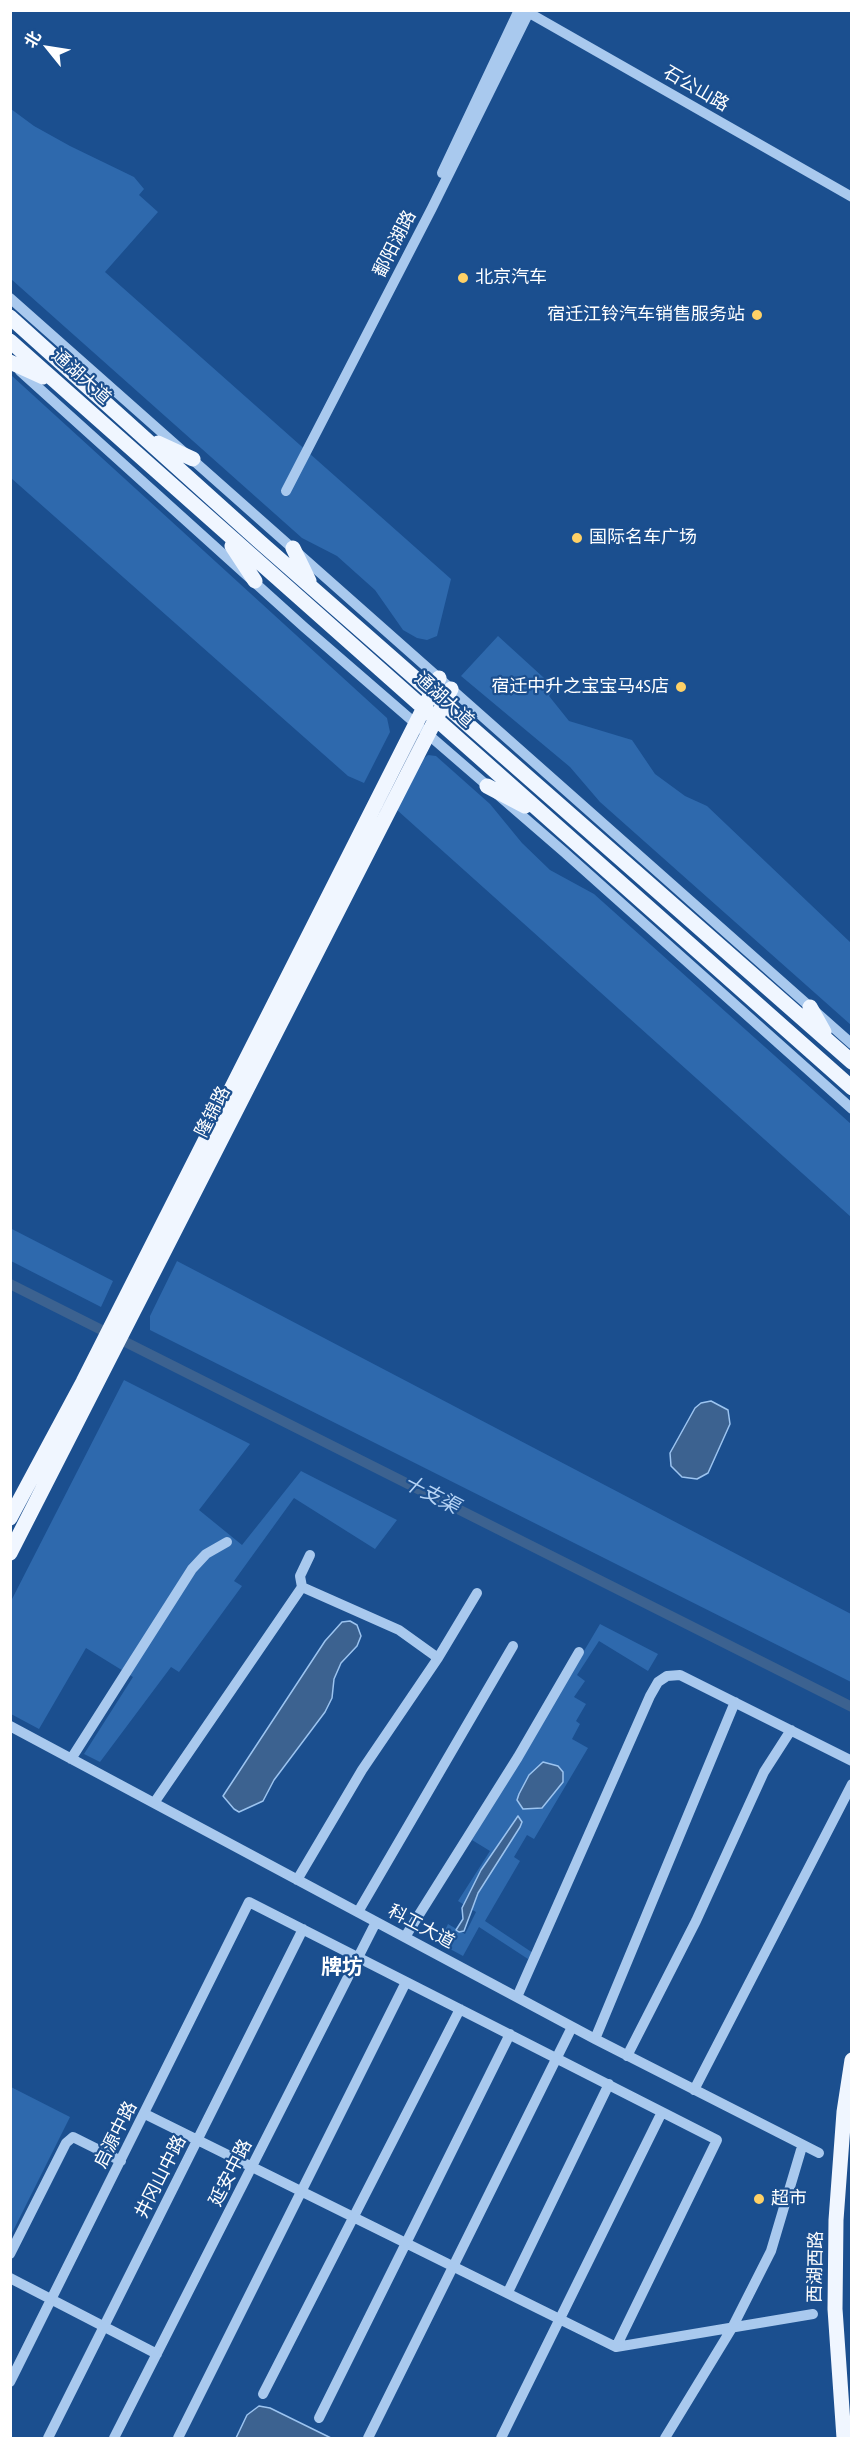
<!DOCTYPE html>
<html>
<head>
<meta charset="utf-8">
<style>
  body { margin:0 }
  #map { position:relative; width:862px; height:2449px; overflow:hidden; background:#1b4f8f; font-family:"PT Sans Narrow","Noto Sans SC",sans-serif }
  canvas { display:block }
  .frame { position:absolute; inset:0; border:12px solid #fff; pointer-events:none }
  .north { position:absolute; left:18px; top:18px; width:60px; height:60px; -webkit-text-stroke:4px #1b4f8f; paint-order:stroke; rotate:300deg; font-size:16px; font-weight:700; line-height:24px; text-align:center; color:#fff }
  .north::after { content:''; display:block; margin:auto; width:21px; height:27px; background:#fff; clip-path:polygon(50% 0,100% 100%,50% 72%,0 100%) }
</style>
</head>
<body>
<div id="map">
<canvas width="862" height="2449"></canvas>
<div class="frame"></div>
<div class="north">北</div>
</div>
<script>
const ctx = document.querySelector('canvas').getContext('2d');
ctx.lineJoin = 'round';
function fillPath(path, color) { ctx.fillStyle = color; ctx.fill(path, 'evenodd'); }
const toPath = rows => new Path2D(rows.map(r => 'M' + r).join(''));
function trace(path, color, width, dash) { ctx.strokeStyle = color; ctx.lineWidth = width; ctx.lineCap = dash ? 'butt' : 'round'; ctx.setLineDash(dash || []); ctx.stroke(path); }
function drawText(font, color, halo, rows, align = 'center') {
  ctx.font = font + ' "PT Sans Narrow","Noto Sans SC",sans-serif'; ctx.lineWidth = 4.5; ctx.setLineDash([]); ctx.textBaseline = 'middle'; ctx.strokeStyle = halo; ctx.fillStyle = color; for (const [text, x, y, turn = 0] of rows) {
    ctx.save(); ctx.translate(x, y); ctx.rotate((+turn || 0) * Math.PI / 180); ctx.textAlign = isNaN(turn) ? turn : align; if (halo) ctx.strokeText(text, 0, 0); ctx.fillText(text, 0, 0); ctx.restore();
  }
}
fillPath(toPath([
  [11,109,34,126,70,146,134,177,144,189,139,195,158,212,105,272,451,579,437,636,427,640,417,638,403,630,375,590,337,556,302,538,11,279],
  [11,375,387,718,390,732,364,783,348,776,11,478],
  [498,636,555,688,549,696,569,721,632,740,655,774,685,796,707,806,851,943,851,1025,600,802,570,767,461,676],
  [428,755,436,756,490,804,522,843,550,870,594,894,851,1124,851,1217,397,810,422,760],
  [10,1228,113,1281,101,1307,11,1261],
  [177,1261,851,1614,851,1682,150,1330,150,1316],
  [124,1380,250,1444,199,1510,242,1545,301,1471,397,1520,375,1549,294,1498,234,1581,242,1586,179,1672,171,1667,100,1762,84,1754,133,1677,86,1648,39,1729,11,1714,10,1603],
  [600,1624,658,1654,648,1671,599,1641,577,1675,585,1681,574,1697,586,1704,576,1721,580,1724,572,1739,588,1748,534,1839,527,1835,514,1857,520,1861,485,1921,533,1953,528,1959,479,1927,463,1956,439,1943,448,1924,465,1934,476,1912,458,1901,490,1851,472,1840],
  [11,2087,70,2117,11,2235]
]), '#2e69ad');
const water = toPath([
  [711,1401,728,1410,730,1424,708,1473,697,1479,682,1477,671,1466,670,1453,695,1408,701,1403,711,1401],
  [350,1621,357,1625,361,1636,357,1646,341,1663,334,1679,332,1698,325,1712,274,1780,263,1801,239,1812,234,1809,223,1796,325,1641,342,1622,350,1621],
  [543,1762,558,1766,563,1772,563,1782,542,1808,523,1809,517,1800,519,1794,529,1775,543,1762],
  [518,1816,522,1822,520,1827,478,1893,464,1931,459,1932,456,1930,463,1919,462,1908,481,1870,518,1816],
  [259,2406,270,2408,331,2438,236,2438,247,2415,259,2406]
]);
fillPath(water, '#3c6290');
trace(water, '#9cc4f0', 1.5);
trace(toPath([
  [10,1284,852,1707]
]), '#3c6290', 10);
trace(toPath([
  [524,10,852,197],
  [442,173,519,10],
  [10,298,852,1044],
  [20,371,304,627,564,852,852,1109],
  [286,491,432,208,530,10],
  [302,1587,399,1630,438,1658],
  [10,1726,595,2039,819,2153],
  [71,1759,192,1569,206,1554,227,1542],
  [154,1803,302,1587,300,1576,310,1555],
  [297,1880,362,1770,438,1658,477,1593],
  [358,1912,513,1646],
  [405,1937,518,1757,579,1652],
  [517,1997,650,1696,658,1682,667,1676,680,1675,852,1761],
  [595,2039,735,1702],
  [627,2056,696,1921,764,1772,791,1730],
  [694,2090,852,1784],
  [145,2114,616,2347,813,2314],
  [10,2254,66,2143,73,2137,121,2161],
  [10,2278,157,2354],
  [508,2292,609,2084],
  [10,2382,249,1902,717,2140,616,2347],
  [263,2394,460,2009],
  [319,2418,510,2034],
  [48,2438,303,1929],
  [114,2438,376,1922],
  [178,2438,406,1982],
  [368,2438,572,2027],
  [501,2438,662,2112],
  [665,2438,732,2328,771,2251,801,2150]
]), '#a9c9ee', 10);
trace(toPath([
  [10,317,260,542,852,1062],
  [10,341,852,1088],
  [10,362,43,377],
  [158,443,193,459],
  [232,546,255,581],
  [293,548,309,581],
  [487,786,525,806],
  [810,1007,824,1032],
  [10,1518,83,1382,439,678],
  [10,1553,451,689],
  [844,2438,835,2309,836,2220,844,2112,852,2060]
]), '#f0f6ff', 15);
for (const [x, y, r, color] of [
  [463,278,6,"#ffd166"],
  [757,315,6,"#ffd166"],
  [577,538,6,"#ffd166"],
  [681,687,6,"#ffd166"],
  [759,2199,6,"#ffd166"]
]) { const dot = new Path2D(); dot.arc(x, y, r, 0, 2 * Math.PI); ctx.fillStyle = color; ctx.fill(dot); trace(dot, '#1b4f8f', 2); }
drawText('18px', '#fff', '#1b4f8f', [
  ["石公山路",696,89,30],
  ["鄱阳湖路",395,244,-63],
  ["通湖大道",81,377,42],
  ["通湖大道",444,700,42],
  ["隆锦路",213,1112,-63],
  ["科工大道",421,1927,28],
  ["启源中路",116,2135,-63],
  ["延安中路",231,2173,-63],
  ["井冈山中路",161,2177,-63],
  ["西湖西路",816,2267,-89]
]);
drawText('18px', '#fff', '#1b4f8f', [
  ["北京汽车",475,278],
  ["宿迁江铃汽车销售服务站",745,315,"right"],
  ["国际名车广场",589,538],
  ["宿迁中升之宝宝马4S店",669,687,"right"],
  ["超市",771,2199]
], 'left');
drawText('italic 20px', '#b5d3f5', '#1b4f8f', [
  ["十支渠",431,1495,27]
]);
drawText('bold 21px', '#fff', '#1b4f8f', [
  ["牌坊",342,1968]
]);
</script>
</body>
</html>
